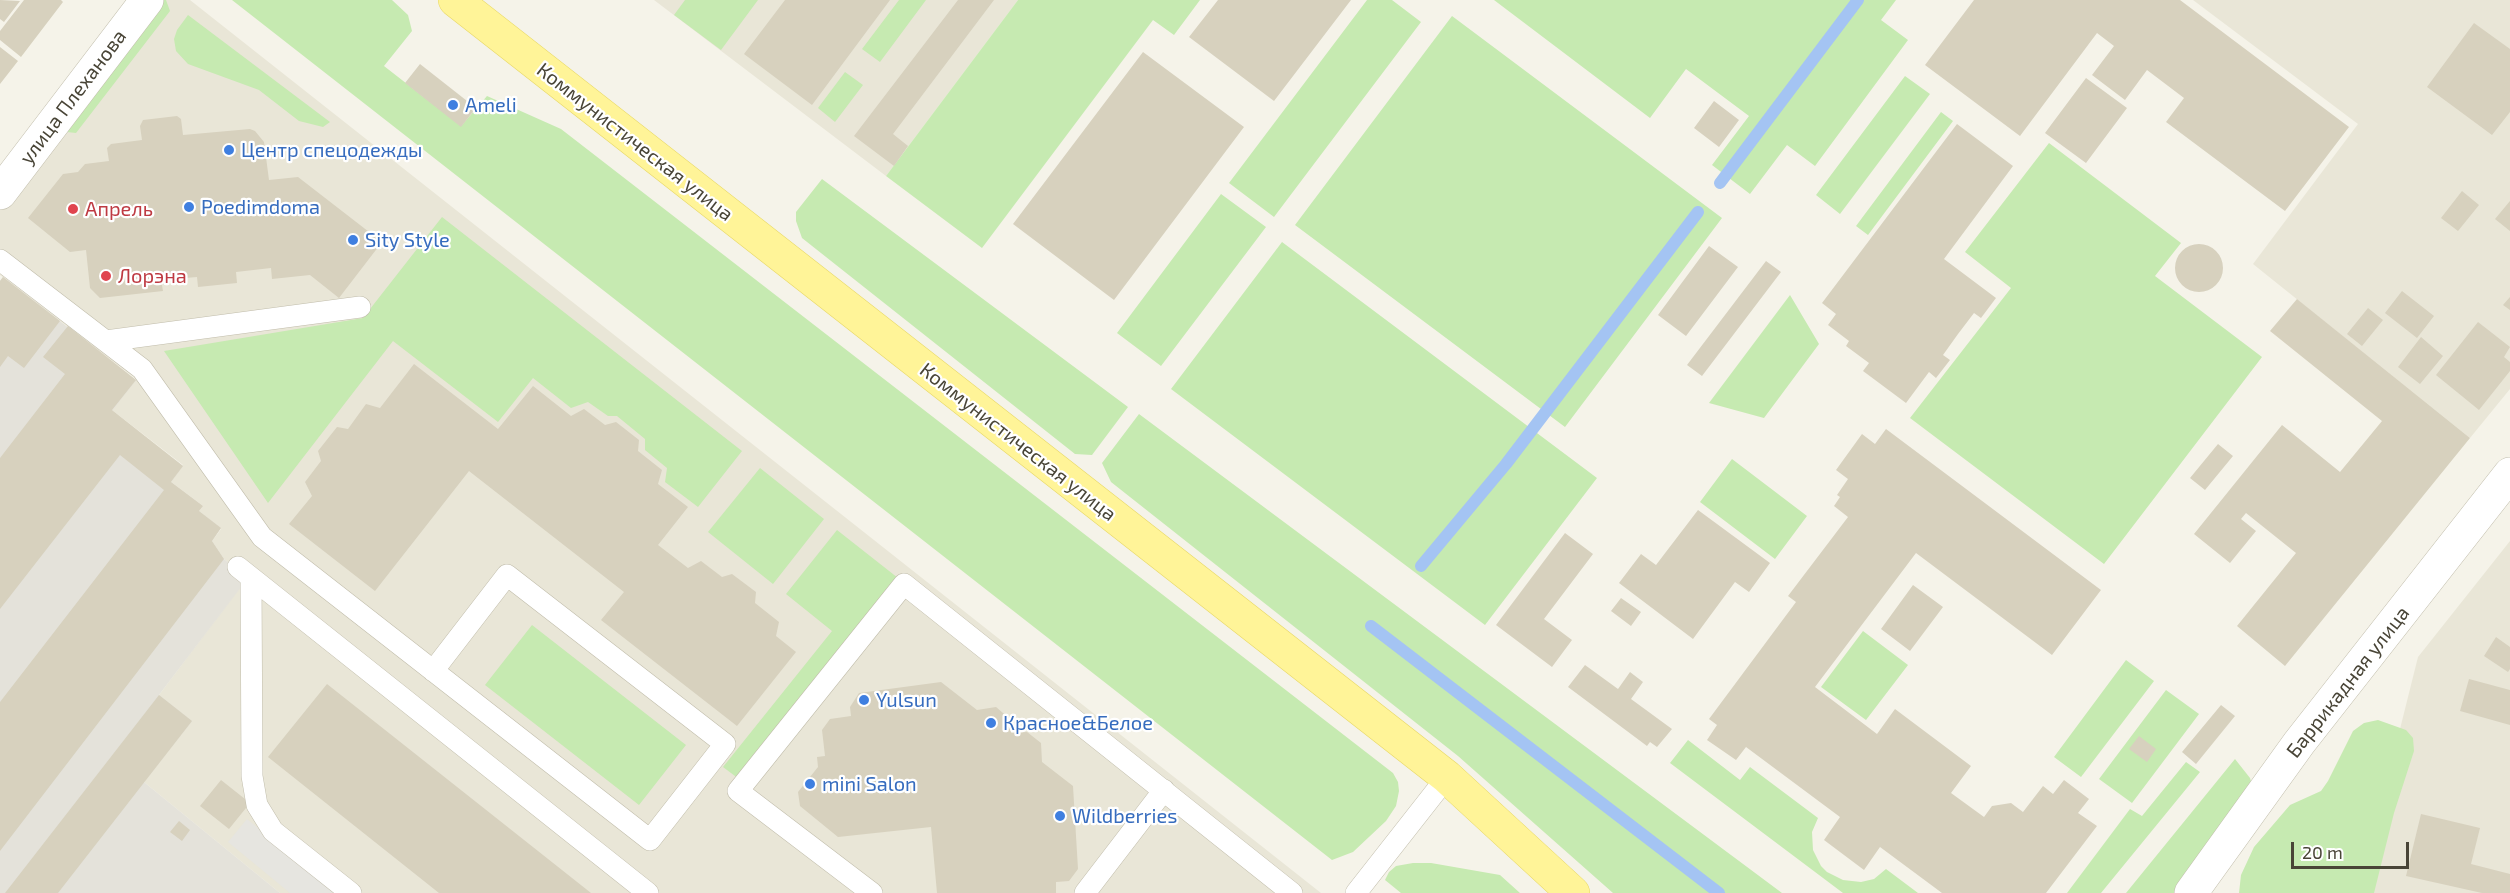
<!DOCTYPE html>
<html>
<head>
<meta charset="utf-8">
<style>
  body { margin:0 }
  #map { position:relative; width:2510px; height:893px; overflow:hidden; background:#f5f3e9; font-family:"Exo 2",sans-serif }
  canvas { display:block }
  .scale { position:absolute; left:2291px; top:842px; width:118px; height:27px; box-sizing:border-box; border:3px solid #494537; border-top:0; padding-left:8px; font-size:18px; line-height:21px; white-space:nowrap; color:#494537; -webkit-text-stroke:4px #fff; paint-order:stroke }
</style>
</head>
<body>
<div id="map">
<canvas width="2510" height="893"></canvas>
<div class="scale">20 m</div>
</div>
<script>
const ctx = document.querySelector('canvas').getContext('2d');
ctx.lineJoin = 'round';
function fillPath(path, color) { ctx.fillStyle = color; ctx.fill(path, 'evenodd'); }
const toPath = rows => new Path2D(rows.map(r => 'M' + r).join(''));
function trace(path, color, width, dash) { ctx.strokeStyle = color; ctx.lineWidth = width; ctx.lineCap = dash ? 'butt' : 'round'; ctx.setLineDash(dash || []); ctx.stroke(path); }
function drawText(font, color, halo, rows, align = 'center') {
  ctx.font = font + ' "Exo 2",sans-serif'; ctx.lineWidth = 4.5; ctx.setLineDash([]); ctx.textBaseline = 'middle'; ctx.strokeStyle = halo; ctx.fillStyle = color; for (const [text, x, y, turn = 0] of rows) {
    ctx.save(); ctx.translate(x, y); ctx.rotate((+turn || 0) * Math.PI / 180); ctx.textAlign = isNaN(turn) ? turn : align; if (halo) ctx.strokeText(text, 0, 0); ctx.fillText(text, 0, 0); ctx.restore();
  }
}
fillPath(toPath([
  [154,0,190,0,1321,893,280,893,144,782,159,695,247,578,224,559,212,541,221,529,199,511,203,506,171,482,183,465,112,410,136,379,0,275,0,201],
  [654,0,1018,0,886,176],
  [2193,0,2510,0,2510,389,2470,438,2253,264,2358,124],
  [2510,541,2510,893,2359,893,2418,657]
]), '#e9e6d7');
fillPath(toPath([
  [3,277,136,380,112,411,183,466,171,482,203,506,199,511,221,528,212,541,224,559,248,578,159,695,192,721,144,782,280,893,0,893,0,281]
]), '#e4e2da');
fillPath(toPath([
  [159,0,166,0,170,11,76,133,58,131],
  [232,0,392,0,408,15,412,31,384,66,461,126,487,96,561,129,1393,773,1398,782,1399,791,1396,806,1386,821,1353,852,1332,860],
  [685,0,758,0,721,50,674,15],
  [899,0,926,0,880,62,862,49],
  [1018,0,1200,0,1174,35,1153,20,982,248,886,176],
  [1367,0,1392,0,1421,22,1274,217,1229,183],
  [1494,0,1896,0,1881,20,1908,40,1815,166,1787,145,1750,194,1712,165,1749,116,1686,69,1650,118],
  [188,15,330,122,323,127,299,121,259,90,188,64,176,51,174,39,177,30],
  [1452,16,1722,218,1565,427,1295,225],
  [845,72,863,85,835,122,818,108],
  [1905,76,1930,94,1840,214,1816,195],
  [1941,112,1953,121,1868,235,1856,226],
  [2049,143,2181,243,2155,276,2262,357,2104,564,1910,418,2011,288,1965,252],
  [822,179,1128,407,1092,455,1075,454,802,238,796,221,796,212],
  [1221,194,1266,227,1161,366,1117,333],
  [442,217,742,451,698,507,665,482,667,468,645,450,645,439,617,416,608,416,588,402,571,408,533,378,498,422,393,341,268,503,164,351,363,318],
  [1282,242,1597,478,1485,625,1171,389],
  [1790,295,1819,344,1764,418,1709,403],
  [1139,414,1782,893,1613,893,1458,756,1111,482,1102,463],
  [1732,459,1807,516,1775,559,1700,502],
  [760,468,824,519,773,584,708,532],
  [837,530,898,578,739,779,723,767,832,631,786,594],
  [532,625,686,745,639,805,485,685],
  [1863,631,1908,665,1866,720,1821,687],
  [2126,660,2154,681,2081,777,2054,757],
  [2166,690,2199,714,2132,803,2099,779],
  [2378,720,2406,730,2413,738,2414,751,2394,813,2374,893,2239,893,2241,875,2254,847,2290,805,2321,791,2328,781,2353,731,2364,723],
  [1688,740,1740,780,1750,767,1818,818,1812,832,1813,850,1821,866,1827,872,1843,880,1861,882,1874,879,1886,869,1918,893,1843,893,1670,763],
  [2235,759,2250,778,2253,788,2177,893,2126,893],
  [2186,762,2200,772,2101,893,2067,893,2130,809,2142,816],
  [1413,863,1431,863,1500,875,1520,893,1401,893,1385,880,1389,872,1396,866]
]), '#c6eab1');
fillPath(toPath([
  [247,819,337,893,290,893,228,842]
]), '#e6e5e0');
trace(toPath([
  [1720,183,1858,0],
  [1421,566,1506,464,1698,212],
  [1371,626,1719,893]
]), '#a4c4f3', 12);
fillPath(toPath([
  [0,0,20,1,4,22,0,19],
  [24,0,61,0,63,2,21,57,0,40,0,31],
  [785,0,890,0,812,105,744,54],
  [958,0,994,0,893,134,908,146,894,166,854,136],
  [1218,0,1351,0,1274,101,1189,37],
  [1974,0,2180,0,2349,127,2285,211,2166,122,2184,98,2147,70,2125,100,2092,75,2114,46,2097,33,2020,136,1925,65],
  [2474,23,2510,49,2510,112,2492,135,2427,87],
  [0,47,18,61,0,84],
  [1143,52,1244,127,1114,300,1013,224],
  [420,64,476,108,461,127,405,83],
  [2086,78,2127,108,2086,163,2045,133],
  [1714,101,1739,120,1719,147,1694,128],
  [177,116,181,119,183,135,250,129,255,131,264,142,269,180,298,177,382,242,339,298,310,275,272,279,271,268,236,272,237,283,198,287,197,277,161,280,163,291,100,298,90,288,86,250,70,252,28,218,63,174,78,172,85,164,109,161,107,148,111,144,142,140,140,126,143,120],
  [1957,124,2013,166,1944,259,1996,298,1981,318,1974,313,1958,334,1943,355,1950,360,1936,378,1929,372,1906,403,1863,371,1869,363,1846,346,1849,341,1828,325,1836,314,1822,303],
  [2462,191,2479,205,2458,231,2441,218],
  [2510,201,2510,231,2495,219],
  '2175 268a24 24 0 1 1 48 0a24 24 0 1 1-48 0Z',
  [1709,246,1738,267,1686,336,1658,315],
  [1766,261,1781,272,1702,376,1687,365],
  [3,277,60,321,24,368,8,356,0,367,0,281],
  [2402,291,2434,316,2417,338,2385,313],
  [2510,297,2510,310,2503,305],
  [2297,299,2470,438,2285,666,2237,626,2296,553,2246,513,2241,519,2256,531,2230,563,2194,534,2282,425,2340,472,2382,421,2270,331],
  [2368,308,2383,320,2362,346,2347,334],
  [2478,322,2510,347,2504,357,2510,362,2510,371,2479,410,2436,375],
  [68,326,136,380,112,410,183,466,171,482,203,506,199,511,221,528,212,541,224,559,0,851,0,702,164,490,120,455,0,609,0,458,65,374,43,357],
  [2421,337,2443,356,2420,384,2398,367],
  [414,364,498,429,533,386,571,416,584,409,605,425,616,422,639,440,638,451,662,470,658,484,688,507,658,545,688,568,701,561,722,577,732,574,756,592,755,603,779,622,776,636,796,652,737,726,601,620,624,592,469,471,375,591,289,524,312,496,305,482,321,461,318,451,337,427,348,429,366,404,380,408],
  [1886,429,2101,590,2052,655,1916,553,1815,687,1877,734,1895,709,1971,766,1951,793,1984,817,1992,806,2011,803,2023,812,2043,786,2053,794,2064,780,2089,799,2078,813,2097,826,2046,893,1942,893,1880,847,1864,870,1824,840,1840,817,1746,747,1736,760,1707,740,1717,725,1709,719,1796,602,1788,596,1848,517,1834,506,1840,497,1837,495,1848,479,1836,470,1862,434,1875,444],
  [2218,444,2233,456,2205,490,2190,478],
  [1698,510,1770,563,1749,592,1735,582,1693,639,1619,583,1641,554,1656,565],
  [1565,533,1593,554,1544,619,1572,640,1552,667,1496,625],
  [1913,585,1943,607,1910,651,1881,629],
  [1621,598,1641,612,1631,626,1611,611],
  [2496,637,2510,647,2510,669,2508,672,2484,656],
  [1585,665,1618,689,1630,672,1643,682,1631,699,1672,729,1657,747,1650,742,1647,746,1568,687],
  [2469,679,2510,690,2510,725,2460,711],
  [941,682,977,710,996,707,1010,719,1011,733,1027,732,1041,743,1042,762,1073,786,1078,869,1069,881,1056,882,1056,893,937,893,931,827,838,837,800,806,798,792,818,767,817,757,825,756,822,730,830,719,851,716,850,707,859,693],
  [327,684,591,893,439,893,268,757],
  [159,695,192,721,58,893,5,893],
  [2221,705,2235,716,2196,764,2182,752],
  [2139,736,2156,749,2147,762,2129,749],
  [221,780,250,803,229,829,200,806],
  [2421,814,2480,828,2471,864,2510,874,2510,893,2482,893,2406,876],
  [179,821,190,830,182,841,170,832]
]), '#d7d1be');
const service = toPath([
  [0,260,142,369,262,537,650,840,725,744,507,575,433,671],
  [106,341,360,307],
  [238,567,648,893],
  [251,578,252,776,257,805,273,831,351,893],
  [872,893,738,791,904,584,1292,893],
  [1085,893,1164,790],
  [1356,893,1447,777]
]);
const minor = toPath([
  [0,193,147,0],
  [2191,893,2299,743,2510,474]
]);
const primary = toPath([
  [455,0,1447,777,1573,893]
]);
trace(service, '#c1bdab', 22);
trace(minor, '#c1bdab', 34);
trace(primary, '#e7d764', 34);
trace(service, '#fff', 21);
trace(minor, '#fff', 33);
trace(primary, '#fff498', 33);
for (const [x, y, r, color] of [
  [453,105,6,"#3f7fe0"],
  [229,150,6,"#3f7fe0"],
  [189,207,6,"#3f7fe0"],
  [73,209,6,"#e0444e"],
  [353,240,6,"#3f7fe0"],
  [106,276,6,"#e0444e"],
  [864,700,6,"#3f7fe0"],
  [991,723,6,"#3f7fe0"],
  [810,784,6,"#3f7fe0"],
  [1060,816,6,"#3f7fe0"]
]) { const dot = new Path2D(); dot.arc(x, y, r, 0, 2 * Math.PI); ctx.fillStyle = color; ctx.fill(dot); trace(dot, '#fff', 2); }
drawText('20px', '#494537', '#fff', [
  ["улица Плеханова",73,97,-53],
  ["Коммунистическая улица",635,142,38],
  ["Коммунистическая улица",1018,442,38],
  ["Баррикадная улица",2348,682,-52]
]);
drawText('20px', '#366cbe', '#fff', [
  ["Ameli",465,105],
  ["Центр спецодежды",241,150],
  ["Poedimdoma",201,207],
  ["Sity Style",365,240],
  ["Yulsun",876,700],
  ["Красное&Белое",1003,723],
  ["mini Salon",822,784],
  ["Wildberries",1072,816]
], 'left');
drawText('20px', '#be3a42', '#fff', [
  ["Апрель",85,209],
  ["Лорэна",118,276]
], 'left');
</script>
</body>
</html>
